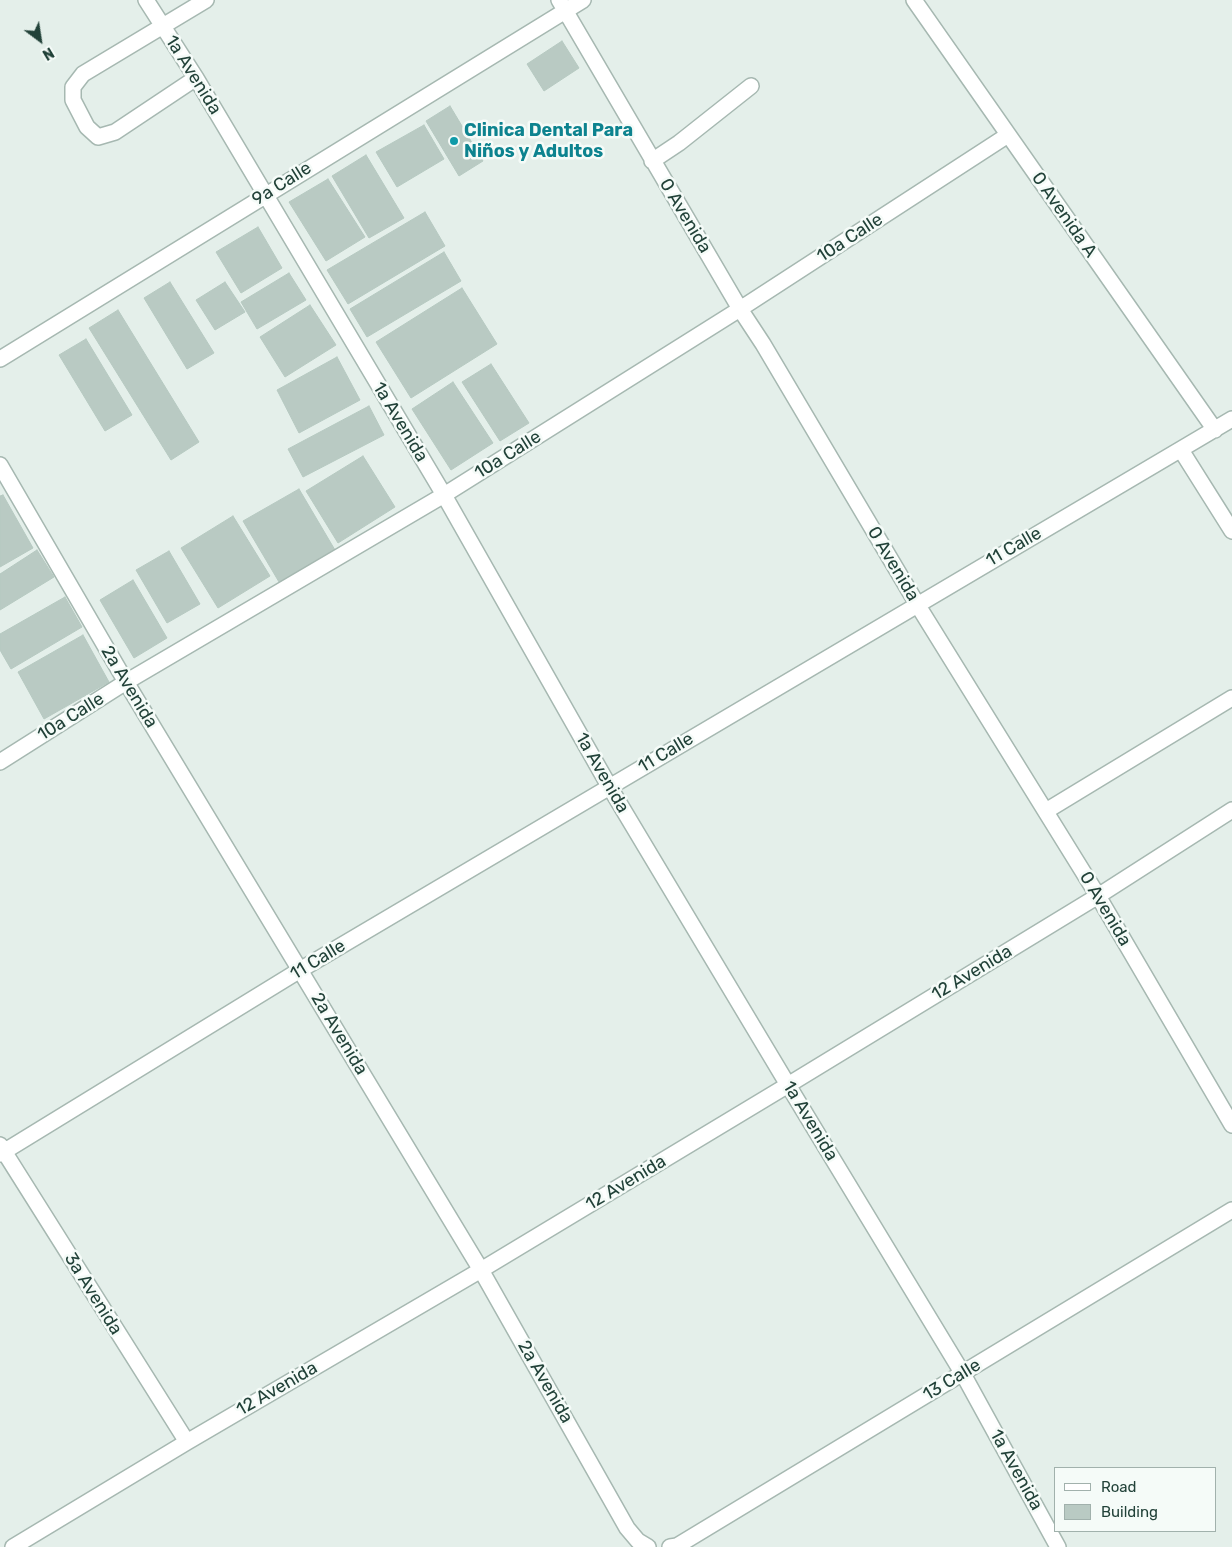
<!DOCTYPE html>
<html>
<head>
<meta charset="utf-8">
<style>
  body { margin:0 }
  #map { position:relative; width:1232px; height:1547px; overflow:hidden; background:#e4efea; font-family:Rubik,sans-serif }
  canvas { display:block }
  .legend { position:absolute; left:1054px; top:1467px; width:162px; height:65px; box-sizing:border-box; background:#f5fbf8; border:1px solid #a1b1ac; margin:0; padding:6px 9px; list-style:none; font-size:15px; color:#224239 }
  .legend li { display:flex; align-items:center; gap:10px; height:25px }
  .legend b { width:25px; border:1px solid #a1b1ac }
  .north { position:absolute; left:15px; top:15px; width:50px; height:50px; -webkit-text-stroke:4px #f5fbf8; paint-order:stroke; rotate:149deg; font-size:14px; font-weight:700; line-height:20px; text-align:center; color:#224239 }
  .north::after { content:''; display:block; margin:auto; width:18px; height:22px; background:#224239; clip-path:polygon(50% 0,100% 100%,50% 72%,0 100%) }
</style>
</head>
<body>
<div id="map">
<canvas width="1232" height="1547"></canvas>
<ul class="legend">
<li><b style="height:6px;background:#fff"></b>Road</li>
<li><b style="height:14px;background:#b9cac3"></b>Building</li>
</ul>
<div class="north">N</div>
</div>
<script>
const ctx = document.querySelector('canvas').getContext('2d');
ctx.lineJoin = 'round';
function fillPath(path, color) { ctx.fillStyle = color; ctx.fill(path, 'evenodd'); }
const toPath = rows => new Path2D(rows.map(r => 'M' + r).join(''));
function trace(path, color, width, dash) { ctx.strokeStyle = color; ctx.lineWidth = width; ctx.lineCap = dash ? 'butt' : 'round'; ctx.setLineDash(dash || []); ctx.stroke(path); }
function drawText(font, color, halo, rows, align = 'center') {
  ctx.font = font + ' Rubik,sans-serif'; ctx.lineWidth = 5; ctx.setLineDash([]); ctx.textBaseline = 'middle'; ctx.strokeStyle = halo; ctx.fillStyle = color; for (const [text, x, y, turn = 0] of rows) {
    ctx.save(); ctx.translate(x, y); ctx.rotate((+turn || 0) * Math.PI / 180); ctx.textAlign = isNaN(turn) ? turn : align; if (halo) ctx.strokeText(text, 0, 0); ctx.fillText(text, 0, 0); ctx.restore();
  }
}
const building = toPath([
  [562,41,579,68,544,91,527,64,562,41],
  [450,106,483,161,459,176,426,121,450,106],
  [424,125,444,159,397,187,376,152,424,125],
  [366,155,404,218,369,238,332,176,366,155],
  [328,179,365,237,326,261,289,202,328,179],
  [425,212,445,246,348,304,327,270,425,212],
  [258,227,282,268,241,293,216,252,258,227],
  [444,252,461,281,367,337,350,309,444,252],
  [289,273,306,300,257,329,241,302,289,273],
  [170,282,214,353,187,369,144,298,170,282],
  [225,282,245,312,215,330,196,300,225,282],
  [462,288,497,344,411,398,376,342,462,288],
  [310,305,336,345,285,377,260,337,310,305],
  [118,310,199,442,171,460,89,328,118,310],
  [86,339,132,415,105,431,59,355,86,339],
  [337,357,360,400,299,433,277,390,337,357],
  [491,364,529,423,500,441,462,382,491,364],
  [453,382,493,443,451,470,412,409,453,382],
  [369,406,384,435,303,477,288,449,369,406],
  [363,456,395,507,338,543,306,491,363,456],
  [299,489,335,550,279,582,243,521,299,489],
  [3,495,33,548,0,567,0,496,3,495],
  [233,516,270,576,218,608,181,548,233,516],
  [37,550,54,577,0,610,0,574,37,550],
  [169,551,200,604,167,623,136,570,169,551],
  [133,580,167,638,134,658,100,600,133,580],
  [65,597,82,627,11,669,0,650,0,634,65,597],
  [83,635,109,682,44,719,18,672,83,635]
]);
fillPath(building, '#b9cac3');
trace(building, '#b6c9c1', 1);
const minor = toPath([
  [146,0,196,78,444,495,609,786,788,1085,963,1374,1058,1547],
  [559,0,740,309,763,344,917,604,1098,896,1232,1125],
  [914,0,1215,430],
  [196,78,115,132,98,137,87,127,73,100,73,87,83,74,206,0],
  [652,161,679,143,751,86],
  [0,359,583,0],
  [1181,450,1232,531],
  [0,465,126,682,481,1270,627,1528,638,1541,648,1547],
  [0,762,126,682,444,495,740,309,1008,135],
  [1046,811,1232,698],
  [0,1145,187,1442],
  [0,1154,300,970,1232,419],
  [13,1547,187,1442,481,1270,788,1085,1098,896,1232,810],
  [670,1547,677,1546,1232,1210]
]);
trace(minor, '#a6b8b1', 18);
trace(minor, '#fff', 15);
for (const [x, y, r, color] of [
  [454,141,5,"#0f9aa8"]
]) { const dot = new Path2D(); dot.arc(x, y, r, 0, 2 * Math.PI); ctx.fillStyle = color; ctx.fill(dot); trace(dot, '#f5fbf8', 2); }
drawText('18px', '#224239', '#f5fbf8', [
  ["1a Avenida",193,75,58],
  ["9a Calle",282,184,-32],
  ["0 Avenida A",1064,215,55],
  ["0 Avenida",685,216,59],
  ["10a Calle",850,238,-33],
  ["1a Avenida",400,422,59],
  ["10a Calle",508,455,-32],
  ["11 Calle",1014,547,-30],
  ["0 Avenida",893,564,59],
  ["2a Avenida",129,687,59],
  ["10a Calle",71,717,-32],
  ["11 Calle",666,753,-31],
  ["1a Avenida",602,773,60],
  ["0 Avenida",1105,909,59],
  ["11 Calle",318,960,-31],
  ["12 Avenida",972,973,-31],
  ["2a Avenida",339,1034,59],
  ["1a Avenida",810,1121,59],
  ["12 Avenida",626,1183,-31],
  ["3a Avenida",93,1294,58],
  ["13 Calle",952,1380,-31],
  ["2a Avenida",545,1382,60],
  ["12 Avenida",277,1389,-30],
  ["1a Avenida",1016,1470,61]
]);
drawText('bold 18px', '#0d838f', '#f5fbf8', [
  ["Clinica Dental Para",464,131],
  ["Niños y Adultos",464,152]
], 'left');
</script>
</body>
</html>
